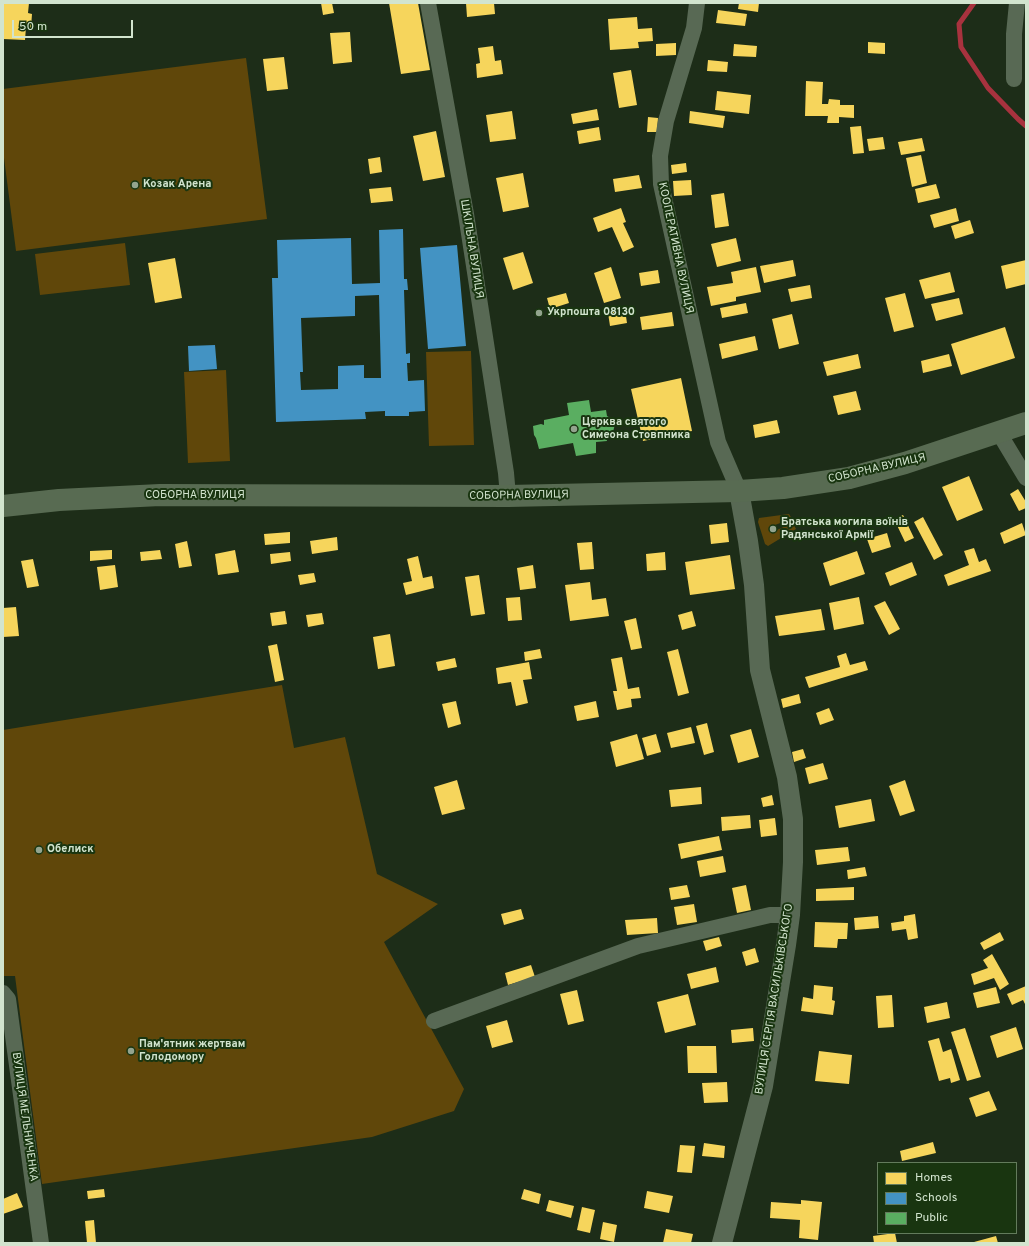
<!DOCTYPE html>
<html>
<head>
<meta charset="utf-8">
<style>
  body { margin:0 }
  #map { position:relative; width:1029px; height:1246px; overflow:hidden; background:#1d2d18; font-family:Overpass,sans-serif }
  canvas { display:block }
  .frame { position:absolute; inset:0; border:4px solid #d2e4ce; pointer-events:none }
  .legend { position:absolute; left:877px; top:1162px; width:140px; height:72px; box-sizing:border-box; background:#193510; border:1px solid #637b5c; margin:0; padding:5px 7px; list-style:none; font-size:12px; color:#d2e4ce }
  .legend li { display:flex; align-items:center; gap:8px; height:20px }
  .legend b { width:20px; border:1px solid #637b5c }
  .scale { position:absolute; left:12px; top:20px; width:121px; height:18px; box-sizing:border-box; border:2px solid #d2e4ce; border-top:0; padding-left:5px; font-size:12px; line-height:14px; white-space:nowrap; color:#d2e4ce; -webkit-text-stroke:3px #193510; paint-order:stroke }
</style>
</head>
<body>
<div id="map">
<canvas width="1029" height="1246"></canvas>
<div class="frame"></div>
<ul class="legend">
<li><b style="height:11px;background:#f6d55c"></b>Homes</li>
<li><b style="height:11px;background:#4393c3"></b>Schools</li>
<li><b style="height:11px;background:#5aae61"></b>Public</li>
</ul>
<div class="scale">50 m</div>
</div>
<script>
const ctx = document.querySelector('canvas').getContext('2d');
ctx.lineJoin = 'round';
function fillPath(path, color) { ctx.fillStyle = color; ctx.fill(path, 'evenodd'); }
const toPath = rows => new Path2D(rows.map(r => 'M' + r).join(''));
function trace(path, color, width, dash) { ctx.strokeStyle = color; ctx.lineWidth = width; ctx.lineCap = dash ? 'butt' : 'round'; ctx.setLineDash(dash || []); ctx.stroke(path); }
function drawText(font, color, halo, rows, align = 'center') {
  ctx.font = font + ' Overpass,sans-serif'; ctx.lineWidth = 4; ctx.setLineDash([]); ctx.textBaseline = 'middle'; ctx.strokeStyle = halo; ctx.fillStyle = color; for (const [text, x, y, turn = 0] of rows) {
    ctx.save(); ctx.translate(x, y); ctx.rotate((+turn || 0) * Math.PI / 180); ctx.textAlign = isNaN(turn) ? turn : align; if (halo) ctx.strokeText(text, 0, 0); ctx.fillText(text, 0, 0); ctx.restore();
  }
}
fillPath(toPath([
  [246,58,267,219,16,251,3,150,3,89],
  [125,243,130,285,40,295,35,254],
  [471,351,474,445,429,446,426,352],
  [226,370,230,461,188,463,184,372],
  [789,514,792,519,769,527,772,532,793,523,796,529,768,546,765,544,758,522,759,518],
  [282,685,294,748,345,737,377,874,438,904,384,942,464,1089,454,1111,372,1137,42,1184,15,976,3,976,3,730]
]), '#60470a');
fillPath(toPath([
  [3,3,29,3,28,13,32,14,31,28,26,27,25,40,3,39],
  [321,3,332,3,334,13,323,15],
  [389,3,418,3,430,70,401,74],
  [466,3,494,3,495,14,467,17],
  [739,3,759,3,758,12,738,9],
  [718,10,747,14,745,26,716,23],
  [637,17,638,29,652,28,653,41,638,42,639,48,610,50,608,19],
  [350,32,352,62,333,64,330,33],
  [868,42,885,43,885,54,868,53],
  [676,43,676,55,656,56,656,44],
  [734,44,757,46,756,57,733,56],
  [493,46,495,61,501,60,503,74,477,78,476,64,480,63,478,48],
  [284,57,288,89,267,91,263,59],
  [708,60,728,62,727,72,707,71],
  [631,70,637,105,619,108,613,73],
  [806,81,823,82,822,104,828,104,829,99,840,100,840,105,854,105,854,118,839,117,839,123,827,123,828,116,805,116],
  [717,91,751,95,749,114,715,110],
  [597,109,599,120,573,124,571,114],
  [512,111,516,139,490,142,486,115],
  [690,111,725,116,723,128,689,123],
  [648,117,658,118,657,132,647,132],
  [861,126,864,153,853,154,850,127],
  [599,127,601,140,579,144,577,131],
  [436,131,445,177,423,181,413,136],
  [883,137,885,149,869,151,867,139],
  [922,138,925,151,901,155,898,142],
  [921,155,927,183,912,187,906,158],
  [380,157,382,172,370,174,368,159],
  [686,163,687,172,672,174,671,165],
  [523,173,529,207,503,212,496,178],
  [639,175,642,188,615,192,613,179],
  [691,180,692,195,674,196,673,181],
  [936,184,940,198,918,203,915,189],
  [391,187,393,201,371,203,369,189],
  [724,193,729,226,715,228,711,195],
  [621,208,626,222,623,223,634,247,623,252,612,227,598,232,593,218],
  [956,208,959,221,934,228,930,215],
  [970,220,974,233,955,239,951,226],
  [736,238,741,261,717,267,711,244],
  [523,252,533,283,513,290,503,258],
  [175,258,182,298,155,303,148,263],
  [793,260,796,276,764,283,760,266],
  [1026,260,1026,284,1006,289,1001,266],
  [611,267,621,298,604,303,594,273],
  [756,267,761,292,736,297,736,301,711,306,707,287,733,283,731,272],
  [658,270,660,283,641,286,639,273],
  [950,272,955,292,925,299,919,280],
  [810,285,812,298,791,302,788,289],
  [566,293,569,303,550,309,547,298],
  [905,293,914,327,894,332,885,298],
  [959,298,963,314,936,321,931,304],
  [746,303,748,313,722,318,720,308],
  [625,310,627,323,610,326,608,313],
  [672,312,674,326,642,330,640,317],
  [792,314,799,344,779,349,772,319],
  [1005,327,1015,358,961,375,951,344],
  [755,336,758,350,722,359,719,344],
  [858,354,861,368,827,376,823,362],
  [949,354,952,366,923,373,921,361],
  [681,378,692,431,643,441,631,389],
  [856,391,861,410,838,415,833,396],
  [777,420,780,433,755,438,753,425],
  [969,476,983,510,957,521,942,487],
  [1018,489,1026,502,1026,508,1019,511,1010,494],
  [903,515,914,538,905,542,894,519],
  [923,517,943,555,934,560,914,522],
  [727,523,729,542,711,544,709,525],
  [1022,523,1026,535,1004,544,1000,533],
  [290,532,290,543,265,545,264,534],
  [887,533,891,547,872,553,867,539],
  [337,537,338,550,312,554,310,541],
  [187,541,192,566,179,568,175,544],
  [592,542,594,569,580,570,577,543],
  [974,548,979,562,986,559,991,571,948,586,944,575,969,565,964,551],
  [112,550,112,559,90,561,90,551],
  [160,550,162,559,141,561,140,552],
  [235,550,239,572,218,575,215,554],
  [857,551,865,574,830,586,823,563],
  [290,552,291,561,271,564,270,554],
  [665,552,666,570,647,571,646,554],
  [730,555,735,589,690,595,685,562],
  [418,556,423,578,432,576,434,588,406,595,403,583,412,581,407,559],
  [33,559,39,586,27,588,21,561],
  [912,562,917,575,890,586,885,573],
  [115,565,118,587,100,590,97,567],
  [533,565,536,588,520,590,517,568],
  [314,573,316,582,300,585,298,575],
  [479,575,485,614,471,616,465,577],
  [590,582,592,600,606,598,609,616,570,621,565,585],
  [520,597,522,620,508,621,506,598],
  [859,597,864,624,834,630,829,603],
  [885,601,900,629,889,635,874,606],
  [16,607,19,636,3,637,3,608],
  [821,609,825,630,779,636,775,616],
  [285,611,287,624,272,626,270,613],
  [692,611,696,626,682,630,678,615],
  [322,613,324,624,308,627,306,615],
  [636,618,642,648,631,650,624,621],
  [390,634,395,666,378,669,373,637],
  [277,644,284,680,275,682,268,646],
  [540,649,542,658,525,661,524,652],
  [678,649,689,693,678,696,667,652],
  [846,653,850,665,865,661,868,670,809,688,805,677,840,667,837,656],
  [622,657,628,689,639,687,641,698,631,699,632,707,617,710,613,691,617,691,611,659],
  [455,658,457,667,438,671,436,662],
  [529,662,532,679,523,680,528,703,516,706,511,682,498,684,496,668],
  [799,694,801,703,783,708,781,699],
  [456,701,461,724,448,728,442,704],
  [596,701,599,717,577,721,574,706],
  [829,708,834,720,820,725,816,713],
  [707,723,714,752,704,755,696,726],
  [691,727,695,743,671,748,667,733],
  [751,729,759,757,738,763,730,735],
  [637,734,644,759,616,767,610,742],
  [656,734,661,752,647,756,642,738],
  [803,749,806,758,794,762,792,752],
  [823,763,828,779,809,784,805,768],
  [457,780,465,809,442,815,434,787],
  [905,780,915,811,900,816,889,786],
  [701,787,702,804,671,807,669,790],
  [772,795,774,805,763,807,761,798],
  [871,799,875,821,839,828,835,806],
  [750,815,751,828,722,831,721,817],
  [775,818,777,835,761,837,759,820],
  [719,836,722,850,681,859,678,844],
  [848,847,850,861,817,865,815,850],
  [723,856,726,872,700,877,697,861],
  [865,867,867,876,848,879,847,870],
  [687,885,690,897,671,900,669,888],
  [746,885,751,910,737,913,732,888],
  [854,887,854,900,816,901,816,889],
  [694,904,697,922,677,925,674,907],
  [521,909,524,919,504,925,501,914],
  [915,914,918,938,908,940,906,929,892,931,891,923,904,921,904,916],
  [878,916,879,928,855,930,854,918],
  [657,918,658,933,627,935,625,920],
  [815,922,848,923,847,939,838,939,837,948,814,947],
  [1000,932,1004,940,984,950,980,943],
  [719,937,722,946,706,951,703,941],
  [755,948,759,962,746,966,742,952],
  [992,954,1009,984,1000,990,994,978,974,985,971,974,988,968,983,960],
  [531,965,535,977,508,985,505,973],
  [716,967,719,982,691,989,687,974],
  [814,985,833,987,832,1000,835,1001,833,1015,801,1011,803,997,813,999],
  [1026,986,1026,1006,1023,1000,1012,1005,1007,994],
  [996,987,1000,1003,977,1008,973,993],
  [577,990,584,1021,568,1025,560,994],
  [688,994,696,1025,665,1033,657,1002],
  [892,995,894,1027,878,1028,876,996],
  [947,1002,950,1018,927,1023,924,1007],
  [507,1020,513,1042,492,1048,486,1026],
  [1016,1027,1023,1049,997,1058,990,1036],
  [753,1028,754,1041,732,1043,731,1030],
  [965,1028,981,1077,967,1081,951,1032],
  [939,1038,943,1052,951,1049,960,1080,951,1083,950,1078,939,1081,928,1041],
  [687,1046,716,1046,717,1073,688,1073],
  [819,1051,852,1055,849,1084,815,1081],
  [727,1082,728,1102,704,1103,702,1083],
  [989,1091,997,1110,976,1117,969,1098],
  [933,1142,936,1153,902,1161,900,1151],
  [704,1143,725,1146,724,1158,702,1156],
  [680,1145,695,1146,692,1173,677,1172],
  [104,1189,105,1197,88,1199,87,1191],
  [524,1189,541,1194,539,1204,521,1199],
  [647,1191,673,1196,669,1213,644,1208],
  [17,1193,23,1207,3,1214,3,1199],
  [549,1200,574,1206,571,1218,546,1211],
  [801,1200,822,1202,818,1240,799,1238,800,1220,770,1218,771,1202,801,1204],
  [582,1207,595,1210,590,1233,577,1230],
  [94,1220,96,1243,87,1243,85,1221],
  [603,1222,617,1225,614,1242,600,1239],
  [666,1229,693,1234,691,1243,663,1243],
  [895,1233,897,1243,874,1243,873,1236],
  [996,1236,998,1243,975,1243,974,1242]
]), '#f6d55c');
fillPath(toPath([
  [403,229,404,279,407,279,408,290,404,290,406,354,410,353,410,363,407,363,408,381,424,380,425,411,409,412,409,416,385,416,385,411,365,412,366,419,276,422,272,278,278,278,277,240,351,238,352,284,380,283,379,230],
  [379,295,381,378,364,378,364,365,338,366,338,389,301,390,300,372,303,372,301,318,355,316,355,296],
  [457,245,466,346,428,349,420,248],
  [215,345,217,369,189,371,188,346]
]), '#4393c3');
fillPath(toPath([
  [589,400,591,412,606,410,607,416,612,419,615,424,613,432,606,436,607,441,596,442,596,453,576,456,573,443,539,449,536,438,534,435,533,426,541,424,544,425,544,420,569,415,567,403]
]), '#5aae61');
trace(toPath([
  [974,3,959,24,961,47,988,88,1018,119,1026,126]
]), '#a8323e', 5);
trace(toPath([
  [428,3,466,214,506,473,508,496],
  [697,3,694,28,666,121,660,156,661,184,718,442,739,491],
  [1014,79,1014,34,1017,3],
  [999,433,1026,478],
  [3,993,8,999,41,1243],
  [434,1021,638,946,770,915,790,915]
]), '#586954', 16);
trace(toPath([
  [722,1243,763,1086,786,945,790,915,793,862,793,819,787,777,760,670,754,585,748,541,739,491]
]), '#586954', 20);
trace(toPath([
  [3,506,59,500,160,495,508,496,739,491,783,488,849,478,905,463,1026,423]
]), '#586b52', 22);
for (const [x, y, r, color] of [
  [135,185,4,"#93a48e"],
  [539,313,4,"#93a48e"],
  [574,429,4,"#93a48e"],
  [773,529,4,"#93a48e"],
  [39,850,4,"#93a48e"],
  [131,1051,4,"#93a48e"]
]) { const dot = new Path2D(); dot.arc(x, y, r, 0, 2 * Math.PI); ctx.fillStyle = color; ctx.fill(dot); trace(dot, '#193510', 1.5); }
drawText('bold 11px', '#d2e4ce', '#193510', [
  ["Козак Арена",143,185],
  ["Укрпошта 08130",547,313],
  ["Церква святого",582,423],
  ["Симеона Стовпника",582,436],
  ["Братська могила воїнів",781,523],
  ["Радянської Армії",781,536],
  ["Обелиск",47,850],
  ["Пам'ятник жертвам",139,1045],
  ["Голодомору",139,1058]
], 'left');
drawText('11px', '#d2e4ce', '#193510', [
  ["КООПЕРАТИВНА ВУЛИЦЯ",675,248,78],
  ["ШКІЛЬНА ВУЛИЦЯ",471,249,81],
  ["СОБОРНА ВУЛИЦЯ",877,469,-13],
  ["СОБОРНА ВУЛИЦЯ",195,496],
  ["СОБОРНА ВУЛИЦЯ",519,496,-1],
  ["ВУЛИЦЯ СЕРГІЯ ВАСИЛЬКІВСЬКОГО",775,999,-81],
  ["ВУЛИЦЯ МЕЛЬНИЧЕНКА",24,1117,82]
]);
</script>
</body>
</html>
